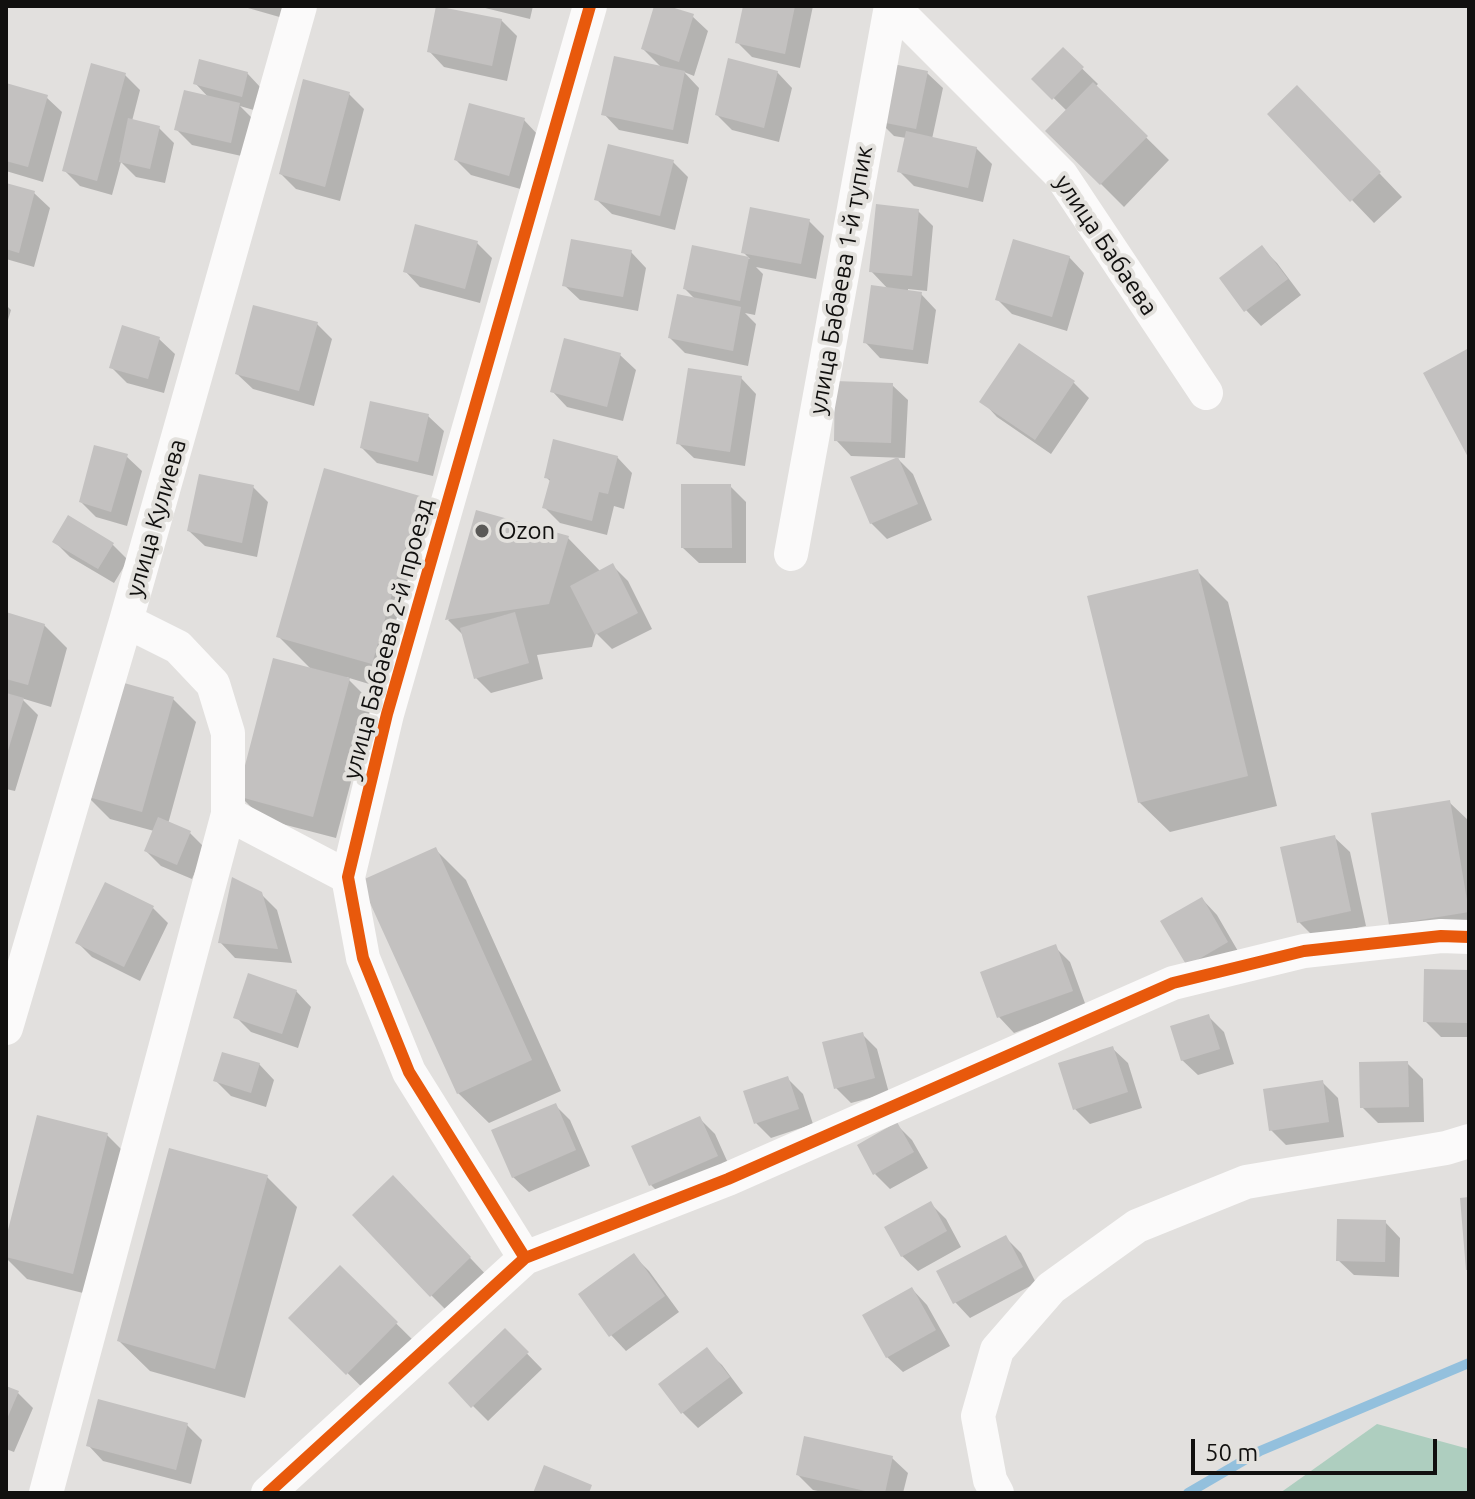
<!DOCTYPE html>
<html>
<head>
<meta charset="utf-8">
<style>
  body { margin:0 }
  #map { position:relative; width:1475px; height:1499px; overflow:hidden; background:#e2e0de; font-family:Ubuntu,sans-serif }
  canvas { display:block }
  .frame { position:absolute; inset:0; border:8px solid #11100f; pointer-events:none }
  .scale { position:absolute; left:1191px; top:1439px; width:246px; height:36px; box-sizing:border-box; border:4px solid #11100f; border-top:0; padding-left:10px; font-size:24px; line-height:28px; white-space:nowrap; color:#11100f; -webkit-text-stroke:6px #e3e1dd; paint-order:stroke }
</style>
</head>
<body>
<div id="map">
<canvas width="1475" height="1499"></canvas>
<div class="frame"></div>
<div class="scale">50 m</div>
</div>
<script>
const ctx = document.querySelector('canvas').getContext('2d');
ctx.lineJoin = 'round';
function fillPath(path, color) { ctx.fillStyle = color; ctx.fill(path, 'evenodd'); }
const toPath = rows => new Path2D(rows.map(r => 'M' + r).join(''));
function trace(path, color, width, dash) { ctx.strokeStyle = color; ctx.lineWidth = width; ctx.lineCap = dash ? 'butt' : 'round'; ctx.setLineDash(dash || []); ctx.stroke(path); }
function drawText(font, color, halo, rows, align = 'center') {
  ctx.font = font + ' Ubuntu,sans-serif'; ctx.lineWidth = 8; ctx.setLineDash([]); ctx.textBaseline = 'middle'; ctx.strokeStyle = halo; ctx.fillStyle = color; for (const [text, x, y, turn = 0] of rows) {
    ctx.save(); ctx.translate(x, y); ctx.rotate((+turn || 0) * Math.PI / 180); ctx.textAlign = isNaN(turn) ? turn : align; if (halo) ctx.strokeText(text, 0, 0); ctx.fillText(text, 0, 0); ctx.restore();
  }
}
fillPath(toPath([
  [1377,1424,1469,1449,1469,1493,1280,1493]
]), '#aecebf');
fillPath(toPath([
  [241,6,286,6,283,18],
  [477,6,533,6,530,19],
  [656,6,662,6,692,16,708,31,694,76,684,72,699,88,688,144,619,130,604,114,662,68,643,49],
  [745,6,813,6,800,68,752,57,737,42],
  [501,20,517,36,507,81,444,67,429,51],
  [1063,50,1098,84,1095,87,1169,160,1124,207,1048,131,1067,111,1034,79],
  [777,72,792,88,779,142,732,130,717,115],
  [247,73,262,89,257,111,240,106,254,120,246,157,192,145,177,130,209,98,195,83],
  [927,73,943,88,932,139,976,148,992,164,983,202,914,186,899,171,906,138,894,136,878,120],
  [125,75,140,90,132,121,159,128,174,143,165,183,136,177,121,162,112,195,80,186,65,171],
  [6,85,46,97,62,112,43,182,6,171],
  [349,94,364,109,340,201,296,189,281,174],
  [1320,111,1402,197,1374,223,1352,200],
  [524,120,539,136,524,190,471,175,456,160],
  [673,162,688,177,675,230,612,214,596,199],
  [6,185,34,193,50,208,34,267,6,259],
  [918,211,933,226,927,291,908,289,908,292,921,294,936,310,928,364,880,358,865,342,889,290,871,271],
  [809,221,824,236,816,279,756,267,763,274,755,315,745,313,756,324,748,366,685,353,670,338,696,300,685,289,693,248,750,259,743,252],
  [477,243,492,258,480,303,420,287,405,271],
  [1262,248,1277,263,1301,295,1261,326,1246,310],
  [631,252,646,268,638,311,580,300,564,285],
  [1069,257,1084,273,1067,331,1012,314,997,299],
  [6,305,11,310,6,327],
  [317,324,332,339,314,406,253,389,237,374],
  [159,339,175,354,164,393,127,383,111,367],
  [1020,346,1074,383,1089,398,1051,454,997,417,982,401],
  [620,355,636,370,623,421,567,407,552,391],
  [741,378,756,394,745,466,694,458,678,443],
  [892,385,908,400,905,458,851,456,836,440],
  [428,416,444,431,433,476,377,463,362,448],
  [126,456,142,471,127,526,96,517,81,502],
  [617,457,632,473,624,509,614,506,607,535,560,523,545,508,551,482,546,477],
  [898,459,913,474,932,520,887,539,871,523],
  [730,486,746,502,746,563,699,563,683,548],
  [253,487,268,502,257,557,205,546,189,531],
  [419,498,450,528,402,694,346,677,372,703,336,838,263,819,239,795,313,671,278,636],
  [568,538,601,572,613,566,628,581,652,629,612,649,596,633,592,647,537,655,543,679,491,693,476,678,464,636,448,620],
  [55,542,112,544,128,560,114,583,70,557],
  [1197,571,1228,602,1277,806,1170,832,1139,802],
  [6,614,44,625,67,648,51,707,21,698,38,715,15,791,6,789],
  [173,699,196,722,168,824,190,833,205,848,192,879,161,866,146,851,154,831,110,819,87,796],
  [1449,802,1469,821,1469,938,1391,924],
  [1334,837,1350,852,1366,926,1314,937,1299,922],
  [435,849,466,880,561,1091,489,1123,458,1093],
  [261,894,277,910,292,963,235,958,220,942],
  [1202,899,1217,915,1242,958,1188,965],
  [153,908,168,923,140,981,92,957,77,942],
  [1055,947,1070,962,1086,1006,1014,1033,999,1017],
  [1469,972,1469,1037,1441,1037,1425,1021],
  [296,991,311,1007,298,1048,251,1032,236,1017],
  [1209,1017,1224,1032,1234,1064,1198,1075,1182,1060],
  [862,1034,877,1049,889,1093,851,1103,836,1088],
  [1112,1048,1128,1063,1142,1108,1090,1124,1075,1109],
  [1407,1063,1423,1079,1424,1122,1378,1123,1362,1107],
  [259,1064,274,1080,266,1107,231,1096,216,1081],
  [787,1078,803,1094,813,1124,771,1138,756,1123],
  [1322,1082,1338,1098,1344,1137,1286,1145,1271,1130],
  [555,1105,570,1120,590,1166,529,1192,513,1177],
  [699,1118,715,1134,732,1172,666,1200,651,1185],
  [897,1125,912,1140,928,1168,890,1189,875,1174],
  [107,1135,130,1158,95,1296,27,1279,6,1258,6,1246],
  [267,1177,297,1207,245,1398,150,1371,119,1341],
  [416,1201,493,1282,454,1318,431,1295],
  [931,1204,946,1219,961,1247,918,1271,902,1256],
  [1385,1222,1400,1238,1399,1277,1354,1275,1338,1260],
  [1006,1238,1021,1253,1036,1283,970,1318,955,1302],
  [634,1256,649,1271,679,1312,626,1351,611,1335],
  [340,1268,419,1346,371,1396,291,1318],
  [912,1289,927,1305,950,1346,903,1372,887,1357,864,1316],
  [505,1331,542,1369,488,1421,451,1384],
  [706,1350,722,1365,743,1393,698,1428,683,1413,661,1384],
  [6,1388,18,1393,33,1408,14,1452,6,1449],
  [187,1425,202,1440,191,1484,103,1461,88,1445],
  [892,1458,908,1473,903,1493,827,1493,813,1490,798,1475]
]), '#0003');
trace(toPath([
  [1188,1493,1260,1451,1469,1363]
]), '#93c0dd', 10);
fillPath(toPath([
  [436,6,502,19,492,66,427,52],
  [654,6,668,6,694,14,679,62,641,49],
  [743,6,795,6,785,54,735,43],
  [1063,47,1084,67,1052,100,1031,79],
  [614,56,685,71,673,130,601,115],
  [728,58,778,71,764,128,715,115],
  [199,59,248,72,242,97,193,84],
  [91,63,126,73,97,181,62,171],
  [888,63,928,71,916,129,876,121],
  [303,79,350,92,325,187,279,174],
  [1093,82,1148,136,1100,185,1045,131],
  [6,83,48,95,28,167,6,161],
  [1297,85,1381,172,1350,202,1267,114],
  [184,90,240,103,231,143,174,130],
  [469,103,525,118,509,176,454,160],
  [128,118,160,126,150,169,119,162],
  [906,131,977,147,968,188,897,172],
  [608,144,674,160,660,216,594,200],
  [6,183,35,191,19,253,6,249],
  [876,204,919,209,912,276,869,272],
  [750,207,810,219,801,264,741,253],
  [415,224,478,241,465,289,403,272],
  [571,239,632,250,623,297,562,286],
  [1013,239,1070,256,1052,317,995,300],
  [692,245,749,257,740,301,683,289],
  [1262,245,1288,279,1244,312,1219,278],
  [871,285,922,292,913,350,863,343],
  [677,294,741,307,733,351,668,338],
  [253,305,318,322,299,391,235,374],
  [122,325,160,337,148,379,109,368],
  [564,338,621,353,607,407,550,392],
  [1019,343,1075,381,1035,440,979,402],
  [1469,348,1469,459,1423,373],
  [688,368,742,376,730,452,676,444],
  [835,381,893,383,891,443,834,441],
  [370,401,429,414,418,462,360,448],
  [553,439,618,456,608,494,599,492,592,521,542,508,550,479,544,478],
  [94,445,128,454,111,512,79,502],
  [898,457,918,504,870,524,850,477],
  [324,468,420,496,372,664,276,637],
  [199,474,254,485,242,543,187,531],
  [681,484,731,484,732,548,681,548],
  [476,510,569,536,549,604,445,620],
  [68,515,114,543,98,569,52,542],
  [613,563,638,613,595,635,570,586],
  [1198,569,1248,776,1138,803,1087,596],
  [6,612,45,624,28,685,6,679],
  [515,612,529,663,474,679,460,628],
  [273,658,350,678,313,817,237,796],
  [117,681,174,697,142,812,85,796],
  [6,693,24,698,7,754,6,754],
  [1450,800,1469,912,1389,925,1371,813],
  [158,817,191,831,177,865,144,851],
  [1335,835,1351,911,1297,923,1280,847],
  [436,847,532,1060,457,1094,360,881],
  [232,877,262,892,278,949,218,943],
  [105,882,154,906,124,967,75,943],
  [1202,897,1228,942,1187,966,1160,921],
  [1056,944,1073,991,997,1018,980,972],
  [1424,969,1469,970,1469,1023,1423,1022],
  [248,973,297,990,282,1034,233,1018],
  [1209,1014,1220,1049,1181,1061,1170,1026],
  [863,1032,875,1078,834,1089,822,1042],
  [1113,1046,1128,1092,1073,1110,1058,1063],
  [222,1052,260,1063,251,1093,213,1081],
  [1408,1061,1409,1107,1360,1108,1359,1062],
  [788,1076,799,1109,754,1124,743,1091],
  [1323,1080,1329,1122,1269,1131,1263,1089],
  [556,1103,576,1150,512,1178,491,1130],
  [37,1115,108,1133,73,1274,6,1257,6,1238],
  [700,1116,718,1156,649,1186,631,1146],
  [897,1122,914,1152,873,1175,857,1145],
  [169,1148,268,1175,215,1369,117,1341],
  [393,1175,471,1257,430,1297,352,1215],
  [1469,1197,1469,1270,1466,1270,1460,1198],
  [931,1201,947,1231,901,1257,884,1227],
  [1337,1219,1386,1220,1385,1262,1336,1261],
  [1006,1235,1023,1267,953,1304,936,1271],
  [634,1253,665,1296,609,1337,578,1294],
  [340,1265,398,1322,346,1375,288,1318],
  [912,1287,936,1330,886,1358,862,1315],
  [505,1328,529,1352,471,1408,448,1383],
  [707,1347,730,1377,681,1414,658,1384],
  [6,1386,19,1391,6,1421],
  [98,1399,188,1423,176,1470,86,1446],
  [804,1436,893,1456,885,1493,874,1493,796,1475],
  [544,1465,592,1485,589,1493,533,1493]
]), '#c3c1c0');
trace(toPath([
  [892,6,1061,175,1206,393],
  [791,554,891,6],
  [228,814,348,877],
  [6,1028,126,621,300,6],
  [525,1258,409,1072,363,958,348,877,387,714,590,6],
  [46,1493,228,814,228,733,213,684,178,647,126,621],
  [268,1493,525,1258,728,1179,1173,983,1304,951,1441,936,1469,937],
  [997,1493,990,1480,978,1416,997,1350,1051,1288,1137,1226,1246,1182,1446,1148,1469,1141]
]), '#fbfafa', 34);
trace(toPath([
  [525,1258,409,1072,363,958,348,877,387,714,590,6],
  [268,1493,525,1258,728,1179,1173,983,1304,951,1441,936,1469,937]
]), '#e8590c', 12);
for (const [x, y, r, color] of [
  [482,531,8,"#5a5957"]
]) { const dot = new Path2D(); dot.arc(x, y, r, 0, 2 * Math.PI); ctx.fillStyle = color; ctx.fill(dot); trace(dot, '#e3e1dd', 3); }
drawText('24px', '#11100f', '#e3e1dd', [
  ["улица Бабаева",1106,245,56],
  ["улица Бабаева 1-й тупик",841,280,-80],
  ["улица Кулиева",156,518,-74],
  ["улица Бабаева 2-й проезд",388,639,-75]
]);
drawText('24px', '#11100f', '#e3e1dd', [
  ["Ozon",498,531]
], 'left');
</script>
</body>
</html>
